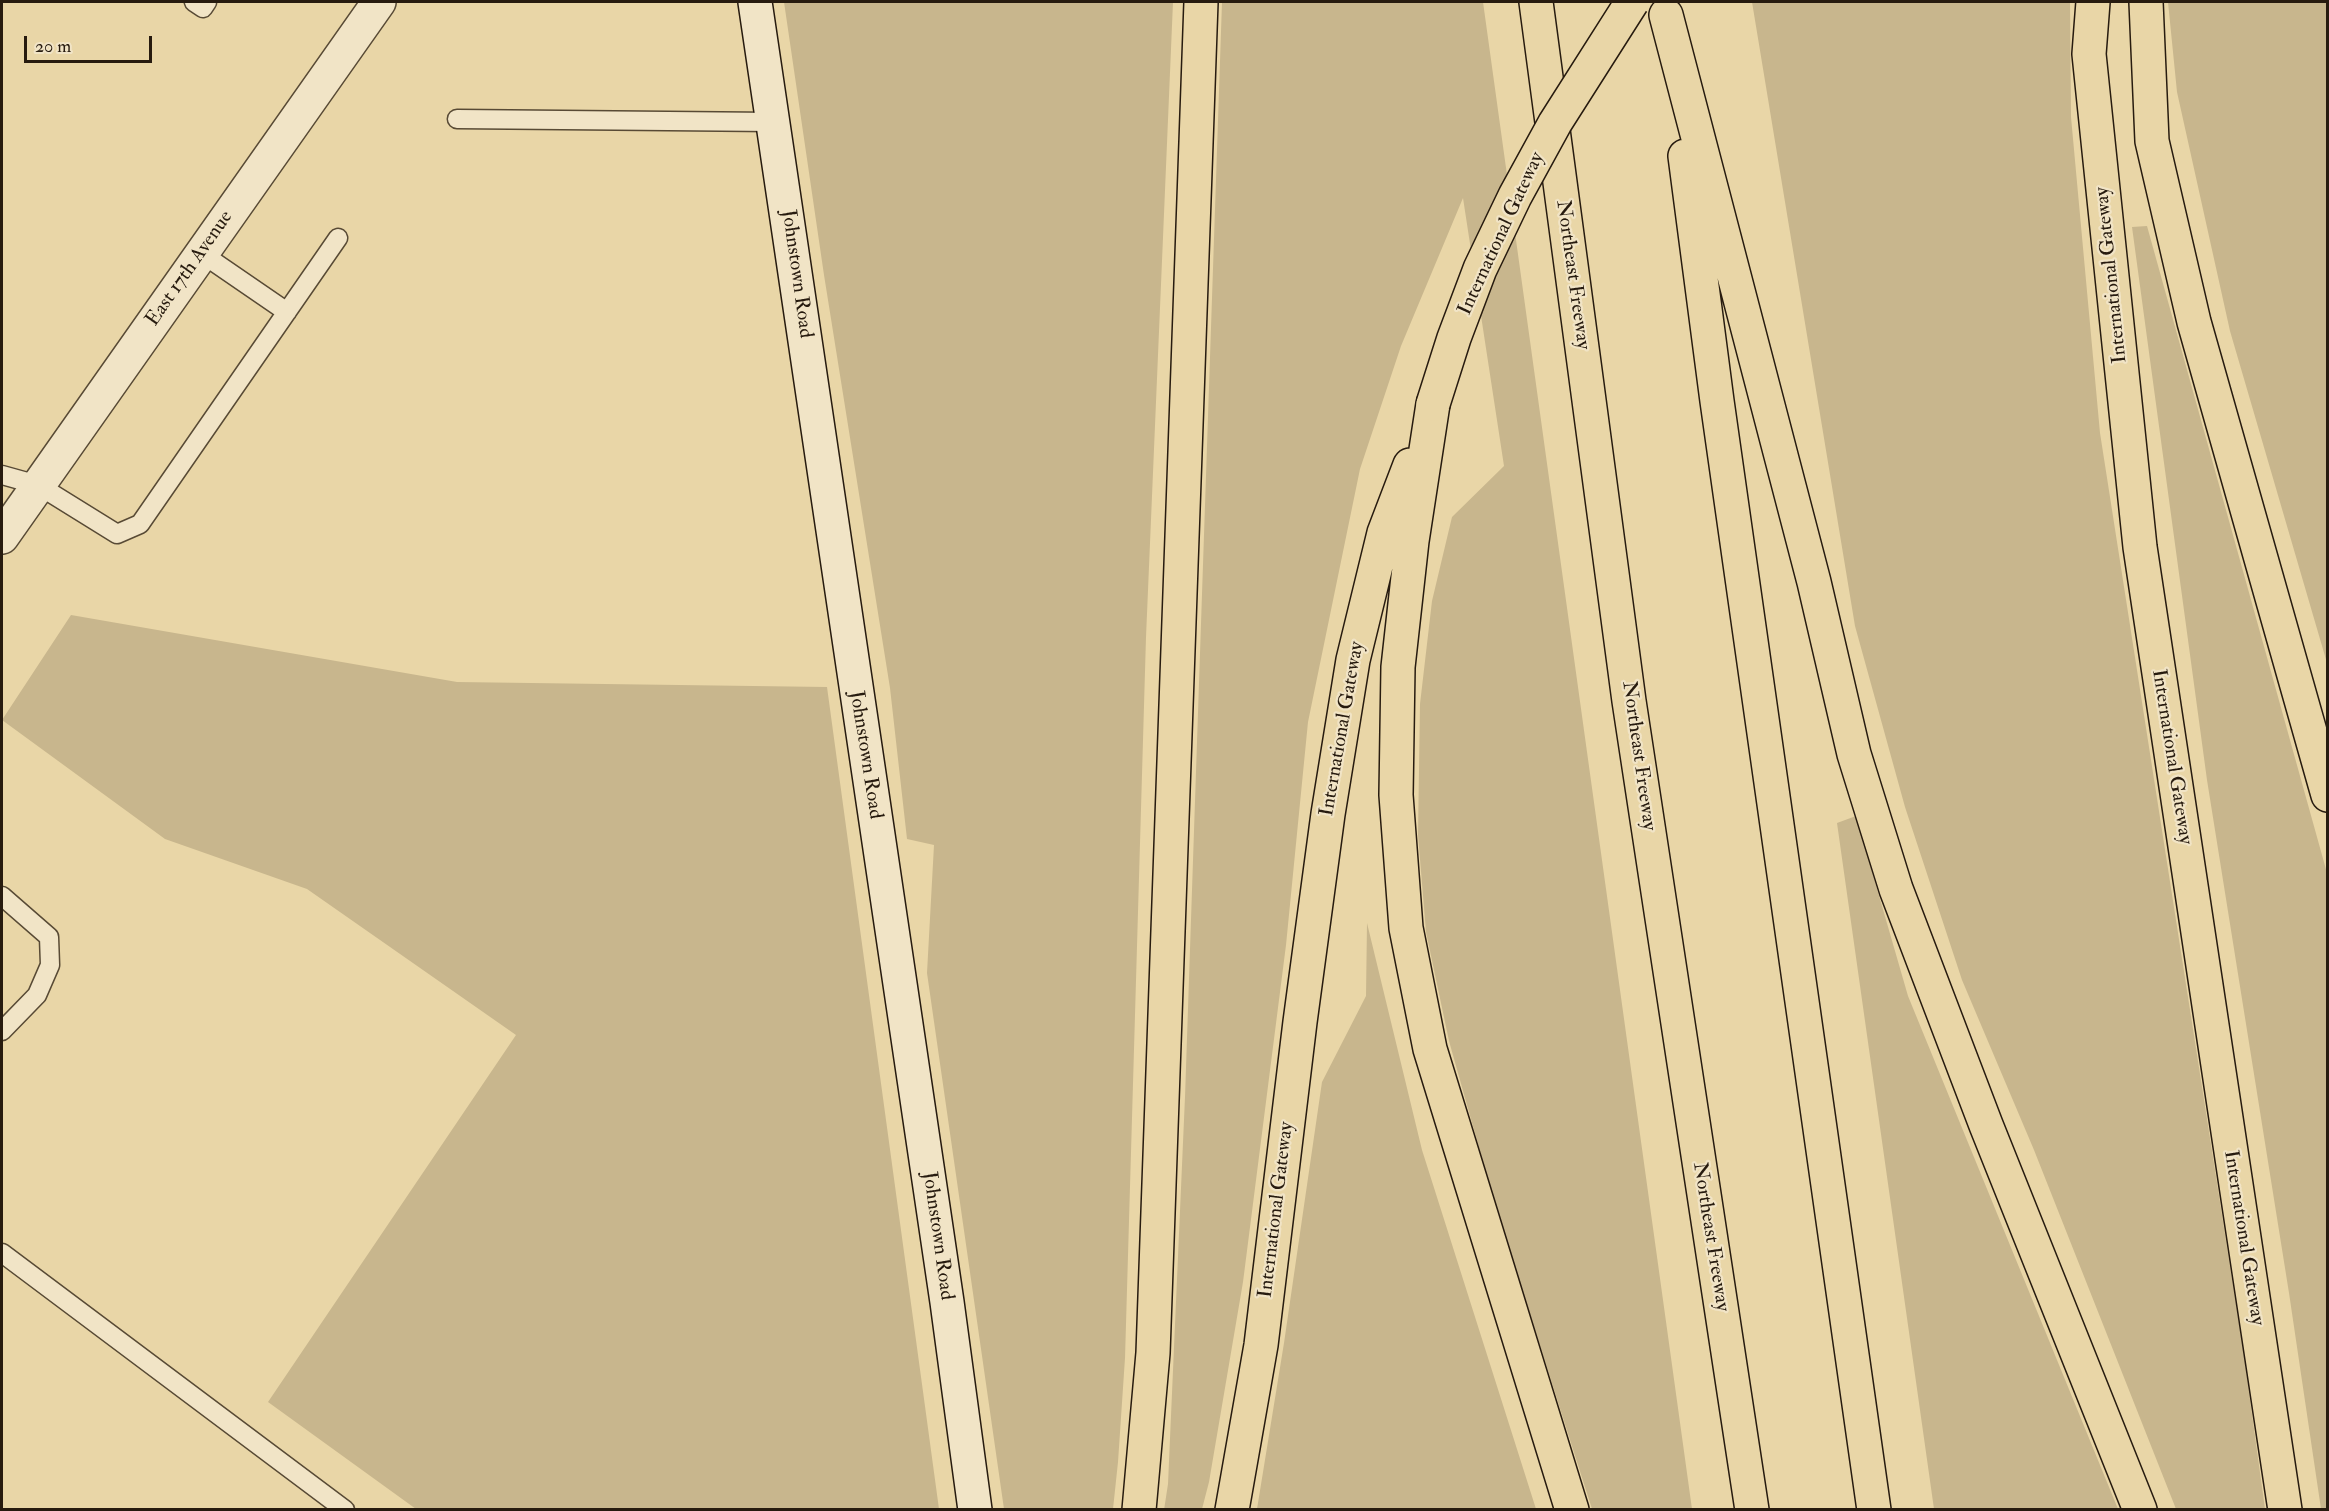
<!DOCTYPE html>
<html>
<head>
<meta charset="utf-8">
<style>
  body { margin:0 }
  #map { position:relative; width:2329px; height:1511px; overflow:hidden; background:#e9d6a7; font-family:"IM FELL Double Pica",serif }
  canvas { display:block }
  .frame { position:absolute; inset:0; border:3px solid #271b0f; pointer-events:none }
  .scale { position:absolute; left:24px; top:36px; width:128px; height:27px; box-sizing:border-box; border:3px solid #271b0f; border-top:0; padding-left:8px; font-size:18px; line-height:21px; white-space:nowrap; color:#271b0f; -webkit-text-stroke:4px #f1e4c6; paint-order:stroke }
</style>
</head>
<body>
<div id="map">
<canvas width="2329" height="1511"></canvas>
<div class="frame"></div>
<div class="scale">20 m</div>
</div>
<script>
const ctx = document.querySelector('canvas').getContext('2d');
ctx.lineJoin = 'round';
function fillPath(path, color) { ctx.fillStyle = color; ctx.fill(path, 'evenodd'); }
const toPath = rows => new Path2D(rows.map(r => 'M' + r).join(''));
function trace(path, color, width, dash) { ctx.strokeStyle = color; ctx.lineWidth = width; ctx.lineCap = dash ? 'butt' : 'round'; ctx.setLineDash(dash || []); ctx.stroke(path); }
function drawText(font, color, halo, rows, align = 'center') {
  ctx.font = font + ' "IM FELL Double Pica",serif'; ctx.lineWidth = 4.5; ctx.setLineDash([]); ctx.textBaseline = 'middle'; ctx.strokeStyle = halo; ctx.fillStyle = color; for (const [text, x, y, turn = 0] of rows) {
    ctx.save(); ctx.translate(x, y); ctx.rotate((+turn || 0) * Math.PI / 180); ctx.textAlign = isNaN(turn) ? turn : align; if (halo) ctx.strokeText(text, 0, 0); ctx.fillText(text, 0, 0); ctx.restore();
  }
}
fillPath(toPath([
  [784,2,1173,2,1146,637,1125,1358,1118,1462,1113,1509,1004,1509,927,973,934,845,907,839,890,688,824,275],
  [1222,2,1483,2,1692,1509,1592,1509,1494,1201,1449,1041,1426,932,1418,835,1420,704,1432,601,1452,517,1504,466,1463,198,1401,346,1360,469,1308,722,1286,945,1243,1282,1209,1482,1202,1509,1164,1510,1168,1484,1185,1097],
  [1752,2,2070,2,2071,117,2100,433,2244,1356,2265,1509,2176,1509,2034,1150,1962,980,1905,807,1855,626],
  [2168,2,2327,2,2327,663,2230,331,2177,92],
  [2147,226,2327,873,2327,1509,2321,1509,2289,1293,2207,780,2132,227],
  [71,615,457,682,827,687,939,1509,416,1509,268,1402,516,1035,307,889,165,839,2,720],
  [1856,816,1908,996,2118,1509,1934,1509,1837,823],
  [1367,923,1422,1150,1536,1509,1257,1509,1284,1343,1322,1082,1366,996]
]), '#c8b68d');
const lane = toPath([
  [194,2,203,8,207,2],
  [457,119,773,122],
  [201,253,287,312],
  [2,475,38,485,117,534,140,524,338,238],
  [2,896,49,937,50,965,37,995,2,1031],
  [2,1253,345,1510]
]);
const street = toPath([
  [2,537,379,2]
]);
const secondary = toPath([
  [755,2,947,1302,975,1510]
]);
const highway = toPath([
  [1536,2,1629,701,1752,1510],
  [2093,2,2089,54,2140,547,2285,1510],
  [2146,2,2152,141,2194,322,2328,795],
  [1666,15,1814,582,1854,754,1896,889,1986,1125,2140,1510],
  [1685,156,1717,401,1874,1510],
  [1433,404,1412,541,1398,667,1396,795,1406,928,1430,1049,1572,1510],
  [1139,1510,1153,1353,1201,2],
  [1232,1510,1261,1345,1300,1022,1328,814,1353,660,1384,533,1410,465]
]);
trace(lane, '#584a35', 21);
trace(street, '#584a35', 36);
trace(secondary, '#271b0f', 36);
trace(highway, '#271b0f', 36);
trace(lane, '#f1e4c6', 18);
trace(street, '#f1e4c6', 33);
trace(secondary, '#f1e4c6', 33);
trace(highway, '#e9d6a7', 33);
const highwayBridge = toPath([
  [1433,404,1454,338,1480,269,1515,196,1555,123,1632,2]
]);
trace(highwayBridge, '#271b0f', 36, []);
trace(highwayBridge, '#e9d6a7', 33);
drawText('20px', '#271b0f', '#f1e4c6', [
  ["International Gateway",1502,234,-65],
  ["East 17th Avenue",190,269,-55],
  ["Johnstown Road",796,274,82],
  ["Northeast Freeway",1572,275,82],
  ["International Gateway",2112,275,-96],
  ["International Gateway",1343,729,-80],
  ["Johnstown Road",865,755,81],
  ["Northeast Freeway",1638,756,82],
  ["International Gateway",2171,757,81],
  ["International Gateway",1277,1210,-83],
  ["Johnstown Road",937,1236,82],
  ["Northeast Freeway",1710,1237,81],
  ["International Gateway",2243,1238,81]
]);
</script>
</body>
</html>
